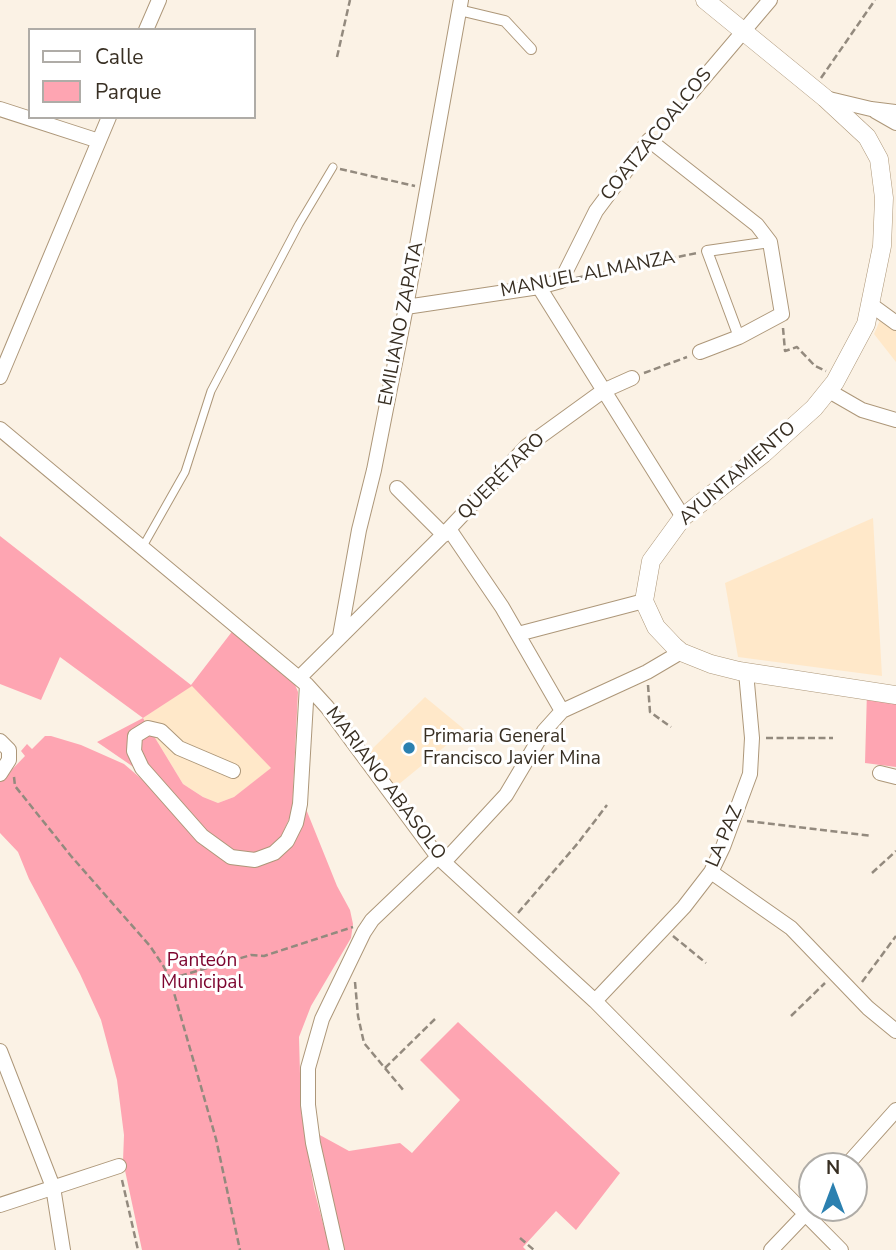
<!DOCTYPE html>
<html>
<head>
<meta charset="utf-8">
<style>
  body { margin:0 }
  #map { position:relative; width:896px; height:1250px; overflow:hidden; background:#fbf2e5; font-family:"Nunito Sans",sans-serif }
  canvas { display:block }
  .legend { position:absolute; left:28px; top:28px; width:228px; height:91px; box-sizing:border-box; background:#fff; border:2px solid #afaca7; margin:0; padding:9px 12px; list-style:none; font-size:21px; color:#382f23 }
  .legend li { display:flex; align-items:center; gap:14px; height:35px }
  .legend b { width:35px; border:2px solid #afaca7 }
  .north { position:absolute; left:798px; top:1152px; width:70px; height:70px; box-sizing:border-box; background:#fff; border:2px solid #afaca7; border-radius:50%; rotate:0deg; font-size:19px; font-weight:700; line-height:28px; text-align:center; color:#382f23 }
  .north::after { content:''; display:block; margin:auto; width:24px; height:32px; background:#2b80b0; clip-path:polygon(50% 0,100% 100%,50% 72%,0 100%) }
</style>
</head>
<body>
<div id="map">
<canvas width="896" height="1250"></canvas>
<ul class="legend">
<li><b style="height:9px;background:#fff"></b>Calle</li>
<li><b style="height:19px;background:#fea5b2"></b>Parque</li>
</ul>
<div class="north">N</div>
</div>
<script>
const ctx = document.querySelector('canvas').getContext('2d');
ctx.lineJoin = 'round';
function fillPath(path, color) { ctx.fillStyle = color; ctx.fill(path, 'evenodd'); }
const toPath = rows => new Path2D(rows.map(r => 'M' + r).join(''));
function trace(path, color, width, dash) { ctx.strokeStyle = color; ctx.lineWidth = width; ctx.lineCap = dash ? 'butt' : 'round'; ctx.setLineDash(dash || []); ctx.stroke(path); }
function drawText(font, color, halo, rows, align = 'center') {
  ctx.font = font + ' "Nunito Sans",sans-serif'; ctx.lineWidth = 6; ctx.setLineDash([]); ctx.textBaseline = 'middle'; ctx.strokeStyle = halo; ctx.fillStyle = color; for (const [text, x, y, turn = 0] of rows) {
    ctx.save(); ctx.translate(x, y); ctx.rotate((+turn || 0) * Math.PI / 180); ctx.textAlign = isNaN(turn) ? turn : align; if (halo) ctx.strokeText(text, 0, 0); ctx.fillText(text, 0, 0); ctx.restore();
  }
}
fillPath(toPath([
  [881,318,896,330,896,362,874,334],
  [873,518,882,676,738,657,725,583],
  [192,685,272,768,234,797,218,803,203,797,183,784,143,718],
  [425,697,465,730,393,789,370,751]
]), '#ffe8c9');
fillPath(toPath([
  [0,536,191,685,234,629,292,677,298,692,292,812,281,837,270,850,254,856,235,855,215,845,148,777,97,742,143,718,60,657,41,700,0,684],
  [192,686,271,768,234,797,218,803,203,797,183,784,143,718],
  [867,691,896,699,896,767,865,763],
  [45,736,51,736,81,745,124,764,151,787,201,842,220,858,235,864,273,859,286,852,294,842,306,809,337,886,350,910,353,924,351,938,311,1006,299,1037,301,1111,314,1189,330,1250,142,1250,123,1161,124,1135,117,1080,101,1020,80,974,29,879,18,852,0,833,0,782,25,756,21,751,27,744,32,749],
  [458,1022,620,1173,576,1230,556,1211,523,1247,526,1250,342,1250,318,1134,349,1151,400,1143,412,1153,460,1100,420,1060]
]), '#fea5b2');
const service = toPath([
  [142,548,185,472,211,391,299,224,333,167]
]);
const pedestrian = toPath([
  [459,10,505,21,531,49],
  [739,337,707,251,770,242]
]);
const minor = toPath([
  [146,30,159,0],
  [691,93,770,0],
  [825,98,871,109,896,112],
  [0,109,99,141],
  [875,111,896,123],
  [539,287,683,517],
  [870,304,896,323],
  [406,307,539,287,561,281,596,211,649,140,757,225,770,242,782,314,739,337,700,352],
  [0,377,109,117],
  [829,391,862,410,896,420],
  [0,429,307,685,327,707,438,857,595,1001,841,1250],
  [397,488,444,535],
  [449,529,502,607,562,711],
  [518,634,644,601],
  [340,636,359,530,374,470,406,307,461,0],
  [299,678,449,529,527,446,603,391,632,378],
  [0,741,9,750,9,760,0,774],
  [233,771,179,748,161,731,148,728,135,736,134,751,142,768,202,836,231,857,255,860,274,853,287,841,296,823,300,804,307,685],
  [880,773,896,777],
  [444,862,506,795,544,731,562,711,647,672,681,652],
  [711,872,791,928,868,1008,896,1031],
  [595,1001,684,907,711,872,723,847,750,774,752,738,746,672],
  [0,1051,53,1187,63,1250],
  [846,1166,896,1110],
  [0,1205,119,1166],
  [337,1250,313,1143,308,1105,308,1068,322,1019,364,932,372,920,438,857],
  [771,1250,812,1207]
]);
const tertiary = toPath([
  [705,0,825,98,867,137,879,159,884,198,882,246,866,324,835,382,814,408,763,454,683,517,651,561,644,601,656,627,674,646,681,652,711,664,739,671,896,695]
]);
trace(service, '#ad9779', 9);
trace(pedestrian, '#ad9779', 12);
trace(minor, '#ad9779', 16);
trace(tertiary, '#ad9779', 19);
trace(toPath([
  [337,57,350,0],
  [821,78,875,0],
  [658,130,682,103],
  [340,169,415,186],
  [576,278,697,253],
  [783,328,785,351,797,347,815,366,826,371],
  [644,373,687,357],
  [648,685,650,712,671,727],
  [766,738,833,738],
  [14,777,15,786,71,856,150,946,164,967,170,979,216,1139,240,1250],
  [747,821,872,836],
  [872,873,896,851],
  [518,913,578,843,607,805],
  [673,936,706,963],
  [170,979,251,955,264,956,353,927],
  [355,982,358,1016,364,1043,404,1091],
  [862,982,896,936],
  [791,1016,825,983],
  [385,1068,435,1019],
  [122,1180,138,1250],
  [520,1238,534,1250]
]), '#938a7e', 2.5, [7, 3.5]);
trace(service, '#fff', 7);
trace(pedestrian, '#fff', 10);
trace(minor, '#fff', 14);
trace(tertiary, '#fff', 18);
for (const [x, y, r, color] of [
  [409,748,7,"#2b80b0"]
]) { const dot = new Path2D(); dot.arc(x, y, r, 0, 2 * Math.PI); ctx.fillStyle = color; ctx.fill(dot); trace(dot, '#fff', 2.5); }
drawText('19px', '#382f23', '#fff', [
  ["COATZACOALCOS",657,135,-51],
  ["MANUEL ALMANZA",588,275,-11],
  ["EMILIANO ZAPATA",402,324,-79],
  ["AYUNTAMIENTO",738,474,-41],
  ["QUERÉTARO",502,477,-45],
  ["MARIANO ABASOLO",385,784,53],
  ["LA PAZ",725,837,-67]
]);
drawText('19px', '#382f23', '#fff', [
  ["Primaria General",423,737],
  ["Francisco Javier Mina",423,759]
], 'left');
drawText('19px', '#7c052f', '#fff', [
  ["Panteón",202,961],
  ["Municipal",202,983]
]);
</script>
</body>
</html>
